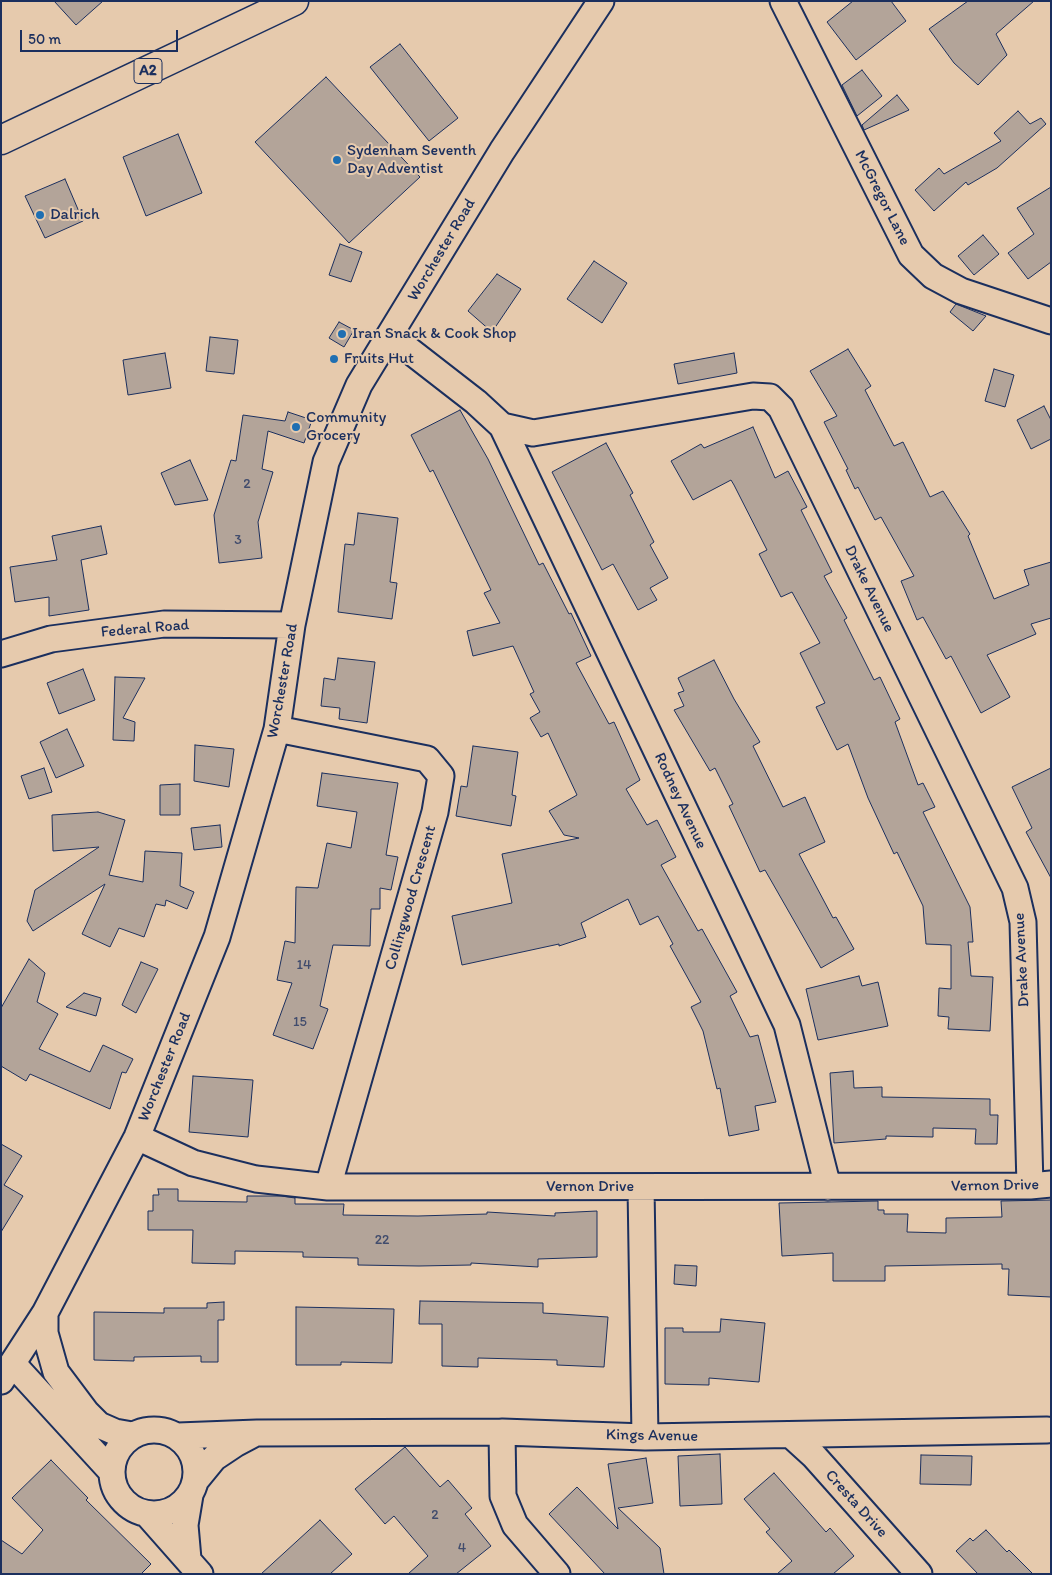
<!DOCTYPE html>
<html>
<head>
<meta charset="utf-8">
<style>
  body { margin:0 }
  #map { position:relative; width:1052px; height:1575px; overflow:hidden; background:#e6caad; font-family:Itim,sans-serif }
  canvas { display:block }
  .frame { position:absolute; inset:0; border:2px solid #1b2f5e; pointer-events:none }
  .scale { position:absolute; left:20px; top:30px; width:158px; height:22px; box-sizing:border-box; border:2px solid #1b2f5e; border-top:0; padding-left:6px; font-size:15px; line-height:18px; white-space:nowrap; color:#1b2f5e; -webkit-text-stroke:4px #e6caad; paint-order:stroke }
</style>
</head>
<body>
<div id="map">
<canvas width="1052" height="1575"></canvas>
<div class="frame"></div>
<div class="scale">50 m</div>
</div>
<script>
const ctx = document.querySelector('canvas').getContext('2d');
ctx.lineJoin = 'round';
function fillPath(path, color) { ctx.fillStyle = color; ctx.fill(path, 'evenodd'); }
const toPath = rows => new Path2D(rows.map(r => 'M' + r).join(''));
function trace(path, color, width, dash) { ctx.strokeStyle = color; ctx.lineWidth = width; ctx.lineCap = dash ? 'butt' : 'round'; ctx.setLineDash(dash || []); ctx.stroke(path); }
function drawText(font, color, halo, rows, align = 'center') {
  ctx.font = font + ' Itim,sans-serif'; ctx.lineWidth = 4; ctx.setLineDash([]); ctx.textBaseline = 'middle'; ctx.strokeStyle = halo; ctx.fillStyle = color; for (const [text, x, y, turn = 0] of rows) {
    ctx.save(); ctx.translate(x, y); ctx.rotate((+turn || 0) * Math.PI / 180); ctx.textAlign = isNaN(turn) ? turn : align; if (halo) ctx.strokeText(text, 0, 0); ctx.fillText(text, 0, 0); ctx.restore();
  }
}
const building = toPath([
  [54,1,103,1,76,25,54,1],
  [853,1,891,1,906,21,856,60,827,22,853,1],
  [968,1,1034,1,996,34,1007,55,978,85,954,63,929,29,968,1],
  [400,44,458,118,429,141,370,67,400,44],
  [862,70,882,96,857,116,842,85,862,70],
  [326,77,420,177,349,243,255,142,326,77],
  [897,95,909,110,864,130,862,125,897,95],
  [1018,111,1030,124,1041,118,1046,124,997,168,968,185,966,182,934,211,915,190,939,168,944,174,1001,141,994,133,1018,111],
  [178,134,202,193,146,216,123,157,178,134],
  [65,179,83,221,45,238,25,196,65,179],
  [1051,187,1051,262,1028,279,1008,253,1034,234,1017,208,1051,187],
  [983,235,999,254,974,275,958,256,983,235],
  [340,244,362,252,351,282,329,275,340,244],
  [594,261,627,283,602,323,567,299,594,261],
  [497,274,521,289,492,332,468,311,497,274],
  [956,304,986,316,973,331,950,312,956,304],
  [339,322,354,330,344,347,329,338,339,322],
  [210,337,238,340,234,374,206,371,210,337],
  [848,349,871,386,865,390,894,446,903,442,930,497,943,491,970,534,968,536,994,599,1029,585,1024,570,1051,562,1051,618,1031,624,1036,634,987,655,1010,697,981,713,951,656,946,659,923,617,917,620,901,581,914,576,881,517,875,520,858,487,855,489,846,470,848,469,824,422,837,416,810,371,848,349],
  [165,353,171,388,128,395,123,360,165,353],
  [734,353,737,373,678,384,674,364,734,353],
  [994,369,1014,375,1005,407,985,401,994,369],
  [1044,406,1051,420,1051,439,1031,449,1017,420,1044,406],
  [460,410,488,459,539,565,543,563,569,614,571,613,591,656,576,663,609,724,614,722,640,780,626,789,647,825,657,820,676,857,661,865,698,931,702,929,737,992,730,996,750,1037,758,1035,776,1102,755,1106,759,1130,729,1136,720,1088,717,1089,703,1031,691,1007,701,1002,670,946,673,944,658,916,640,925,628,899,581,923,586,937,559,946,559,944,462,965,452,916,512,903,502,854,579,838,564,835,549,811,577,795,548,733,541,737,530,718,540,712,530,694,534,692,513,646,473,656,467,631,500,623,484,593,491,590,433,470,430,472,411,435,460,410],
  [288,412,312,420,304,443,268,431,262,469,273,472,258,522,262,558,219,563,214,515,231,460,236,461,243,415,285,421,288,412],
  [753,427,775,478,788,471,807,507,801,510,832,572,824,576,847,618,844,620,874,680,880,677,900,719,895,722,918,785,923,783,935,807,923,812,970,907,973,942,968,942,971,976,993,977,990,1031,948,1029,949,1017,938,1016,939,988,951,989,951,945,926,944,923,906,897,852,894,854,868,798,848,744,837,750,816,707,825,703,800,653,820,643,792,592,781,597,759,554,767,550,734,485,731,480,693,500,671,461,701,444,704,448,753,427],
  [606,443,633,493,630,495,654,542,650,545,668,578,650,588,657,600,638,610,613,564,602,570,552,472,606,443],
  [190,460,208,500,175,505,161,473,190,460],
  [358,513,398,518,390,582,397,583,392,619,338,612,345,544,354,545,358,513],
  [101,526,107,554,81,560,89,610,49,616,49,597,15,602,10,567,57,560,52,536,101,526],
  [338,658,375,662,367,723,339,719,340,708,321,706,324,678,335,680,338,658],
  [714,660,734,699,760,742,753,746,783,807,805,797,825,842,799,854,833,918,836,917,854,949,821,968,765,870,760,872,729,806,733,804,715,768,710,771,674,710,684,706,678,693,684,691,678,678,714,660],
  [83,669,95,700,59,714,47,683,83,669],
  [115,677,145,678,123,718,135,722,134,741,113,740,115,677],
  [67,729,84,766,56,778,40,742,67,729],
  [195,745,234,749,229,787,194,781,195,745],
  [473,746,518,752,512,795,516,796,511,826,456,816,461,786,467,787,473,746],
  [44,768,52,792,29,799,21,776,44,768],
  [1051,768,1051,878,1026,832,1032,828,1012,787,1051,768],
  [322,773,398,783,386,855,398,857,391,890,380,888,380,909,371,909,370,946,333,945,320,1006,328,1009,313,1049,273,1035,292,983,277,980,285,941,295,943,296,887,318,888,327,843,351,848,357,812,317,806,322,773],
  [180,784,180,815,160,815,160,785,180,784],
  [98,812,125,820,109,875,143,882,145,851,182,853,180,886,194,892,187,909,166,900,165,906,156,904,144,937,119,928,110,947,82,934,105,884,33,931,27,921,35,890,99,847,53,851,52,815,98,812],
  [220,825,222,847,194,850,191,828,220,825],
  [29,959,45,973,37,1002,58,1014,39,1049,90,1072,103,1045,133,1059,126,1073,122,1072,110,1109,30,1074,26,1081,1,1066,1,1008,29,959],
  [141,962,158,969,136,1013,122,1005,141,962],
  [859,976,862,986,878,982,888,1026,818,1040,806,989,859,976],
  [84,993,101,998,96,1016,66,1007,84,993],
  [853,1071,854,1088,882,1087,882,1097,990,1099,990,1115,998,1115,997,1144,975,1144,976,1129,933,1128,933,1137,886,1136,886,1139,834,1143,830,1073,853,1071],
  [193,1076,253,1080,248,1137,189,1132,193,1076],
  [1,1144,22,1156,4,1185,23,1196,1,1232,1,1144],
  [158,1189,178,1189,178,1201,247,1202,247,1196,281,1196,295,1198,295,1204,344,1204,343,1215,418,1216,487,1214,487,1212,555,1216,555,1213,597,1211,597,1257,538,1259,538,1267,471,1263,471,1265,419,1266,358,1265,358,1258,303,1257,303,1252,235,1251,235,1264,192,1263,193,1230,148,1230,148,1211,153,1211,153,1195,159,1195,158,1189],
  [1051,1200,1051,1297,1008,1295,1009,1269,1002,1269,1002,1264,885,1266,885,1281,833,1281,833,1253,782,1256,779,1203,878,1201,878,1210,884,1210,884,1214,908,1214,907,1232,946,1233,946,1218,1002,1217,1001,1201,1051,1200],
  [675,1265,697,1266,696,1286,674,1284,675,1265],
  [420,1301,543,1303,543,1313,608,1317,604,1367,557,1365,557,1360,478,1358,478,1367,442,1366,442,1324,419,1324,420,1301],
  [224,1302,224,1320,218,1320,218,1362,201,1362,201,1356,134,1357,134,1361,94,1360,94,1312,164,1313,164,1308,207,1308,207,1303,224,1302],
  [296,1307,394,1309,392,1363,341,1362,341,1365,296,1365,296,1307],
  [721,1319,765,1323,759,1382,709,1378,709,1385,665,1384,665,1328,683,1328,683,1332,720,1332,721,1319],
  [405,1447,440,1487,448,1480,472,1508,465,1514,491,1546,456,1574,408,1574,428,1556,394,1516,385,1524,355,1489,405,1447],
  [720,1454,722,1504,680,1506,678,1456,720,1454],
  [921,1455,972,1456,971,1485,920,1484,921,1455],
  [646,1458,653,1503,618,1508,660,1548,664,1574,605,1574,549,1514,577,1487,618,1529,608,1464,646,1458],
  [51,1460,88,1498,86,1500,151,1564,141,1574,1,1574,1,1540,22,1554,43,1530,12,1498,51,1460],
  [774,1473,826,1532,830,1528,854,1556,833,1574,777,1574,792,1561,766,1532,770,1529,744,1499,774,1473],
  [320,1520,352,1554,330,1574,261,1574,320,1520],
  [986,1530,1007,1552,1009,1550,1033,1574,978,1574,956,1551,970,1538,973,1541,986,1530]
]);
fillPath(building, '#b3a499');
trace(building, '#1b2f5e', 1);
const street = toPath([
  [783,1,911,255,933,276,961,291,1051,321],
  [391,336,476,402,502,426,533,433,753,396,770,397,781,408,1015,888,1023,922,1030,1186],
  [502,426,787,1025,828,1187],
  [1,654,51,639,164,624,292,625],
  [277,729,427,759,441,776,435,812,328,1187],
  [137,1137,193,1163,256,1179,328,1187,1030,1186,1051,1184],
  [641,1187,645,1437],
  [45,1313,45,1333,56,1372,86,1412,99,1425,115,1432,132,1435],
  [13,1364,111,1471],
  [1,1381,45,1313,137,1137,217,937,277,729,292,625,326,462,359,385,502,151,601,1],
  '112 1472a42 42 0 1 1 84 0a42 42 0 1 1-84 0Z',
  [502,1432,503,1496,515,1525,557,1574],
  [178,1436,257,1433,502,1432,645,1437,1047,1430],
  [792,1436,814,1456,919,1574],
  [196,1480,214,1458,235,1444,252,1435],
  [147,1514,200,1574],
  [188,1559,185,1525,190,1495]
]);
const primary = toPath([
  [1,140,294,1]
]);
trace(street, '#1b2f5e', 29);
trace(primary, '#1b2f5e', 31);
trace(street, '#e6caad', 25);
trace(primary, '#e6caad', 28);
for (const [x, y, r, color] of [
  [337,160,5,"#1f6fb2"],
  [40,215,5,"#1f6fb2"],
  [342,334,5,"#1f6fb2"],
  [334,359,5,"#1f6fb2"],
  [296,427,5,"#1f6fb2"]
]) { const dot = new Path2D(); dot.arc(x, y, r, 0, 2 * Math.PI); ctx.fillStyle = color; ctx.fill(dot); trace(dot, '#e6caad', 2); }
drawText('14px', '#414c6d', null, [
  ["2",247,484],
  ["3",238,540],
  ["14",304,965],
  ["15",300,1022],
  ["22",382,1240],
  ["2",435,1515],
  ["4",462,1548]
]);
for (const [x, y, w] of [
  [148,71,28]
]) { const box = new Path2D(); box.roundRect(x - w / 2, y - 12.5, w, 25, 4); ctx.fillStyle = '#e6caad'; ctx.fill(box); trace(box, '#1b2f5e', 1); }
drawText('bold 15px', '#1b2f5e', null, [
  ["A2",148,71]
]);
drawText('16px', '#1b2f5e', '#e6caad', [
  ["Sydenham Seventh",347,151],
  ["Day Adventist",347,169],
  ["Dalrich",50,215],
  ["Iran Snack & Cook Shop",352,334],
  ["Fruits Hut",344,359],
  ["Community",306,418],
  ["Grocery",306,436]
], 'left');
drawText('16px', '#1b2f5e', '#e6caad', [
  ["McGregor Lane",882,198,63],
  ["Worchester Road",442,250,-59],
  ["Drake Avenue",869,589,64],
  ["Federal Road",145,629,-5],
  ["Worchester Road",283,681,-80],
  ["Rodney Avenue",680,801,65],
  ["Collingwood Crescent",411,898,-74],
  ["Drake Avenue",1022,960,-93],
  ["Worchester Road",165,1067,-68],
  ["Vernon Drive",995,1186,-1],
  ["Vernon Drive",590,1187],
  ["Kings Avenue",652,1436,1],
  ["Cresta Drive",856,1504,48]
]);
</script>
</body>
</html>
